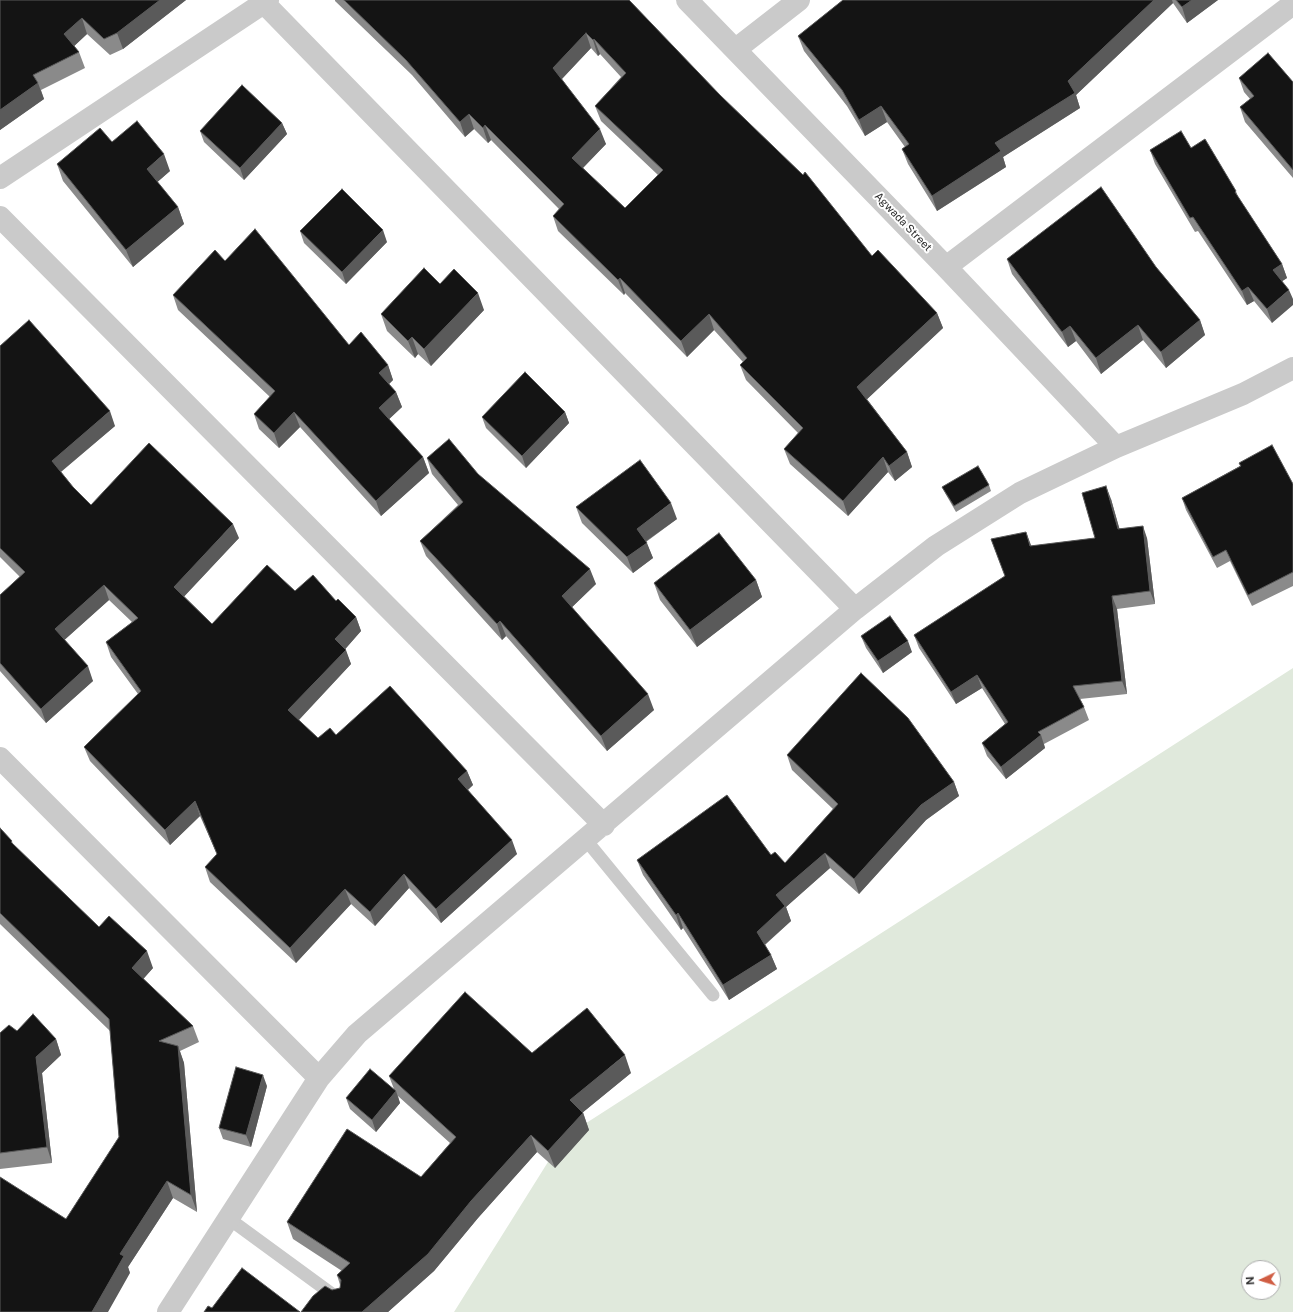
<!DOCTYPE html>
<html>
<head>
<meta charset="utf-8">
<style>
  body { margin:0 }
  #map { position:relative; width:1293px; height:1312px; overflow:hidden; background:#fff; font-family:"Public Sans",sans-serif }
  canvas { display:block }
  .north { position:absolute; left:1241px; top:1260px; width:40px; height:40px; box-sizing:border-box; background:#fff; border:1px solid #ababab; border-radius:50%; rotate:266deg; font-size:11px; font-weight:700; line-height:16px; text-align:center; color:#2d2d2d }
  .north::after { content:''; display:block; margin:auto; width:14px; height:18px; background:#d05d43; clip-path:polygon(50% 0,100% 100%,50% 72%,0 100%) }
</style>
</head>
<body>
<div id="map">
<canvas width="1293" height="1312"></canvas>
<div class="north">N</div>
</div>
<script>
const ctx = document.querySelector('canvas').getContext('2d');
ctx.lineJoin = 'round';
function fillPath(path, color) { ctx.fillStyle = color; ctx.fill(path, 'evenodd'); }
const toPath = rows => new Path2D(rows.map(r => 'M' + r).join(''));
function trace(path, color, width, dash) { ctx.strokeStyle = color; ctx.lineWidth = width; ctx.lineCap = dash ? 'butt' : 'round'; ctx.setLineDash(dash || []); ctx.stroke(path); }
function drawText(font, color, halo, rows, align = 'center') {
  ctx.font = font + ' "Public Sans",sans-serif'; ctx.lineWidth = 4; ctx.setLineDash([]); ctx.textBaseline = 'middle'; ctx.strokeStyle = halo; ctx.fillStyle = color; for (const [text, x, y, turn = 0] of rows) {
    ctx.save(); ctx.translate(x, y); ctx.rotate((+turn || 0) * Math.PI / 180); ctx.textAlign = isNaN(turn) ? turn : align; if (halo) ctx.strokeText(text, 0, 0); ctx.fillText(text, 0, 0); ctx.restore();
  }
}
fillPath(toPath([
  [1293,668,1293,1312,454,1312,563,1138],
  [1249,1268,1273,1268,1273,1292,1249,1292]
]), '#e0e9dc');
trace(toPath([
  [586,840,713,995],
  [228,1218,336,1297]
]), '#cacaca', 13);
trace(toPath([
  [687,0,946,267,1116,447],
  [264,3,855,609],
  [736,49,799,0],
  [0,178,268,0],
  [0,217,604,825],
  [946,267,1293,4],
  [0,758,319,1078],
  [168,1312,319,1078,357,1034,855,609,936,546,1020,493,1116,447,1243,394,1293,368]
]), '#cacaca', 22);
fillPath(toPath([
  [0,0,186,0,123,49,110,55,87,34,74,46,79,52,85,68,41,90,44,99,0,130],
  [335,0,629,0,872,256,937,313,943,328,867,399,907,452,912,467,895,481,888,472,848,516,790,464,784,449,798,433,746,380,740,365,743,362,714,330,687,357,625,293,624,295,558,231,553,216,559,209,491,140,488,143,474,129,465,137,412,75,335,1],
  [591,48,598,56,600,54,621,77,595,106,601,121,658,175,625,208,583,168,606,144,562,79],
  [843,0,1218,0,1187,23,1173,3,1076,95,1080,108,1003,157,1006,167,937,211,908,164,902,149,905,147,887,122,865,136,847,106,804,51,798,36],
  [1239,78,1293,82,1293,178,1245,122,1240,107,1250,99,1244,92],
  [282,123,287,134,244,180,204,142,200,131],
  [112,142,170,171,157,182,178,207,184,224,133,267,63,181,57,164],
  [1191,148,1236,191,1238,197,1282,264,1287,278,1282,281,1272,323,1254,301,1247,305,1198,231,1195,232,1155,164,1150,150],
  [300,231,387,242,346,284,304,243],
  [1007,259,1156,267,1200,320,1205,335,1166,368,1143,340,1101,374,1076,341,1068,347,1012,274],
  [225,261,349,345,388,365,393,380,389,384,396,392,402,407,389,419,423,457,429,473,381,516,300,427,279,448,259,429,254,414,270,397,178,310,173,295],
  [440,284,484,310,431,366,418,354,415,358,387,331,381,314],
  [0,346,115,426,61,472,73,487,91,505,239,538,184,596,212,624,295,591,336,601,356,617,361,631,345,649,351,664,299,720,318,738,336,735,467,771,473,785,468,790,517,854,441,923,409,888,375,926,351,904,296,963,210,882,205,867,217,854,200,816,170,845,90,761,84,747,138,694,111,657,106,642,132,622,109,600,64,640,93,681,46,723,0,671,0,595,20,577,0,557],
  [565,412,569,423,526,468,486,428,482,417],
  [427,458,478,474,596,584,572,607,654,710,607,751,506,636,502,640,426,556,420,541,458,505,432,474],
  [1239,463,1293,484,1293,586,1252,606,1230,561,1217,568,1186,510,1182,498,1240,466],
  [989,485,991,491,956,512,945,493,942,487],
  [1111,499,1119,528,1147,538,1155,604,1117,609,1127,694,1080,699,1084,707,1089,720,1044,744,1045,748,1006,779,987,756,982,743,1005,724,982,688,956,704,919,648,914,635,1005,576,991,539,1031,546,1095,538],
  [576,507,677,519,646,542,653,558,633,573,582,523],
  [756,580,762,597,697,647,660,600,654,583],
  [861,636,912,652,883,673,866,648],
  [787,755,954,782,959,796,926,820,859,894,830,868,786,907,791,921,765,945,771,955,777,969,729,1000,683,928,681,930,643,875,637,860,771,855,785,863,833,809,792,770],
  [0,828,12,841,13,845,99,927,153,968,143,979,193,1026,199,1042,180,1051,184,1063,197,1212,173,1198,128,1267,130,1273,66,1219,119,1137,110,1031,0,924],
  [17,1031,56,1039,61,1055,42,1073,52,1163,0,1169,0,1033],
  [532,1053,631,1073,583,1112,589,1130,555,1168,537,1152,478,1218,434,1271,388,1312,301,1312,332,1290,340,1288,340,1285,337,1275,342,1271,293,1239,287,1222,421,1177,450,1143,398,1096,400,1103,376,1132,350,1109,346,1098,394,1089,389,1076],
  [267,1086,251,1147,223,1139,219,1128]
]), '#8a8a8a');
fillPath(toPath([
  [160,0,186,0,123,49,117,33],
  [1154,0,1172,0,1173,3,1076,95,1080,108,1003,157,1006,167,937,211,932,196,1068,81],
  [1192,0,1218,0,1187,23,1182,7],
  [82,18,87,34,70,50,64,34],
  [586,33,591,48,558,83,553,68],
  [594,39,600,54,598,56,593,40],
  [38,83,44,99,0,130,0,110],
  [881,106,887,122,865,136,859,120],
  [469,114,474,129,465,137,460,122],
  [282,123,287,134,244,180,240,168],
  [485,125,491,140,488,143,483,128],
  [600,129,606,144,578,173,572,158],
  [164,154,170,171,153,186,147,169],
  [178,207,184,224,133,267,126,250],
  [383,230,387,242,346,284,342,272],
  [1282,264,1287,278,1278,284,1273,270],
  [620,278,625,293,624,295,618,280],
  [1248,287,1254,301,1247,305,1242,291],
  [1289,290,1293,299,1293,305,1272,323,1267,309],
  [478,293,484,310,431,366,424,349],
  [937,313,943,328,863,403,857,387],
  [709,314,714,330,687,357,681,341],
  [1200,320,1205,335,1166,368,1161,352],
  [1138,325,1143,340,1101,374,1096,358],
  [1070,326,1076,341,1068,347,1062,332],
  [412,337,418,354,415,358,408,341],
  [388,365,393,380,385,388,379,373],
  [396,392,402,407,385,423,379,408],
  [110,411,115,426,57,475,52,461],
  [294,412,300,427,279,448,274,433],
  [565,412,569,423,526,468,522,456],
  [907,452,912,467,895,481,889,466],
  [423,457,429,473,381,516,376,501],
  [883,457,888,472,848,516,843,501],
  [1106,486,1111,499,1123,541,1118,529],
  [671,503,677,519,642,544,637,529],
  [233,524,239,538,180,601,174,587],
  [1143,526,1147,538,1155,604,1150,591],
  [1026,532,1031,545,1035,559,1030,546],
  [647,543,653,558,633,573,627,557],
  [590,569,596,584,567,612,562,596],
  [756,580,762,597,697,647,690,630],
  [104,585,109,600,60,644,55,629],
  [1112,596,1117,609,1127,694,1122,681],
  [356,617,361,631,341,654,335,639],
  [500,621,506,636,502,640,497,624],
  [908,641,912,652,883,673,878,661],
  [346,650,351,664,294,725,288,710],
  [88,666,93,681,46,723,41,709],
  [977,675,982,688,956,704,951,692],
  [648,694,654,710,607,751,601,736],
  [1041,735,1045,748,1006,779,1001,767],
  [467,771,473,785,463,794,458,779],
  [954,782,959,796,926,820,859,894,854,879,921,805],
  [195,801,200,816,170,845,165,830],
  [512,840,517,854,441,923,436,909],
  [825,853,830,868,786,907,791,921,762,947,757,932,776,895],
  [404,874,409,888,375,926,370,912],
  [345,889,351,904,296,963,290,948],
  [678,913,683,928,681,930,676,915],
  [147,951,153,968,138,985,132,968],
  [771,955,777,969,729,1000,723,985],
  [56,1039,61,1055,42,1073,52,1163,47,1147,36,1057],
  [178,1046,184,1063,197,1212,191,1195],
  [625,1055,631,1073,576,1118,570,1100],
  [263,1075,267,1086,251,1147,246,1135],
  [396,1091,400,1103,376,1132,372,1120],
  [583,1113,589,1130,555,1168,548,1151],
  [531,1135,537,1152,478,1218,434,1271,388,1312,362,1312,471,1201],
  [167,1181,173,1198,128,1267,130,1273,108,1312,92,1312,120,1254]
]), '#5a5a5a');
const building = toPath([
  [0,0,160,0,117,33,104,39,82,18,64,34,79,52,33,75,38,83,0,110,0,0],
  [344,0,629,0,720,95,803,175,805,172,872,256,878,250,937,313,857,387,907,452,889,466,883,457,843,501,784,449,803,428,740,365,747,358,709,314,681,341,620,278,618,280,553,216,564,204,485,125,483,128,469,114,460,122,406,60,344,0],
  [586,33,593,40,594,39,626,73,595,106,663,170,625,208,572,158,600,129,553,68,586,33],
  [843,0,1154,0,1068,81,1075,93,995,143,1001,151,932,196,902,149,909,144,881,106,859,120,842,90,798,36,843,0],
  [1176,0,1192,0,1182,7,1176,0],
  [1268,53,1293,82,1293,170,1240,107,1254,96,1239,78,1268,53],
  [242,85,282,123,240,168,200,131,242,85],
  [137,121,164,154,147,169,178,207,126,250,57,164,100,128,112,142,137,121],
  [1181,131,1191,148,1205,139,1236,191,1235,192,1282,264,1273,270,1289,290,1267,309,1248,287,1242,291,1193,217,1190,218,1150,150,1181,131],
  [1101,187,1156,267,1200,320,1161,352,1138,325,1096,358,1070,326,1062,332,1007,259,1101,187],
  [342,189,383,230,342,272,300,231,342,189],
  [255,229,349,345,361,332,388,365,379,373,396,392,379,408,423,457,376,501,294,412,274,433,254,414,275,391,173,295,215,250,225,261,255,229],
  [424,268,440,284,454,269,478,293,424,349,412,337,408,341,381,314,424,268],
  [29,320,110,411,52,461,73,487,91,505,149,443,233,524,174,587,212,624,267,565,295,591,313,575,336,601,338,599,356,617,335,639,346,650,288,710,318,738,330,728,336,735,390,686,467,771,458,779,512,840,436,909,404,874,370,912,345,889,290,948,205,867,217,854,195,801,165,830,84,747,141,691,106,642,138,618,104,585,55,629,88,666,41,709,0,663,0,595,25,572,0,548,0,346,29,320],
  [525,372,565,412,522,456,482,417,525,372],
  [449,439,478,474,590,569,562,596,648,694,601,736,500,621,497,624,420,541,463,502,427,458,449,439],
  [1272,445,1293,484,1293,572,1248,595,1226,550,1213,557,1182,498,1241,466,1239,463,1272,445],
  [640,460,671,503,637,529,647,543,627,557,576,507,640,460],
  [978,466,989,485,954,506,942,487,978,466],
  [1106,486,1118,529,1143,526,1150,591,1112,596,1122,681,1073,686,1084,707,1038,732,1041,735,1001,767,982,743,1008,722,977,675,951,692,914,635,1005,576,991,539,1026,532,1030,546,1095,538,1082,493,1106,486],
  [719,533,756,580,690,630,654,583,719,533],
  [890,616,908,641,878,661,861,636,890,616],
  [861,673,908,718,954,782,921,805,854,879,825,853,776,895,785,906,757,932,771,955,723,985,678,913,676,915,637,860,727,795,771,855,775,852,785,863,838,804,787,755,861,673],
  [0,828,12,841,11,842,99,927,109,916,147,951,132,968,193,1026,159,1041,178,1046,191,1195,167,1181,120,1254,124,1256,92,1312,0,1312,0,1177,66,1219,119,1137,109,1019,0,913,0,828],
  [465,992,532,1053,587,1008,625,1055,570,1100,583,1113,548,1151,531,1135,471,1201,428,1254,362,1312,301,1312,313,1296,325,1286,332,1290,340,1288,341,1280,337,1275,350,1263,287,1222,347,1129,421,1177,456,1137,389,1076,465,992],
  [33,1014,56,1039,36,1057,47,1147,0,1153,0,1033,9,1025,17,1031,33,1014],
  [236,1067,263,1075,246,1135,219,1128,236,1067],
  [370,1069,396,1091,372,1120,346,1098,370,1069],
  [242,1268,300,1312,204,1312,208,1306,212,1308,242,1268]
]);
fillPath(building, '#141414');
trace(building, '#5a5a5a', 1);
drawText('11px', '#2d2d2d', '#fff', [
  ["Agwada Street",903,222,46]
]);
</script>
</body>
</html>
